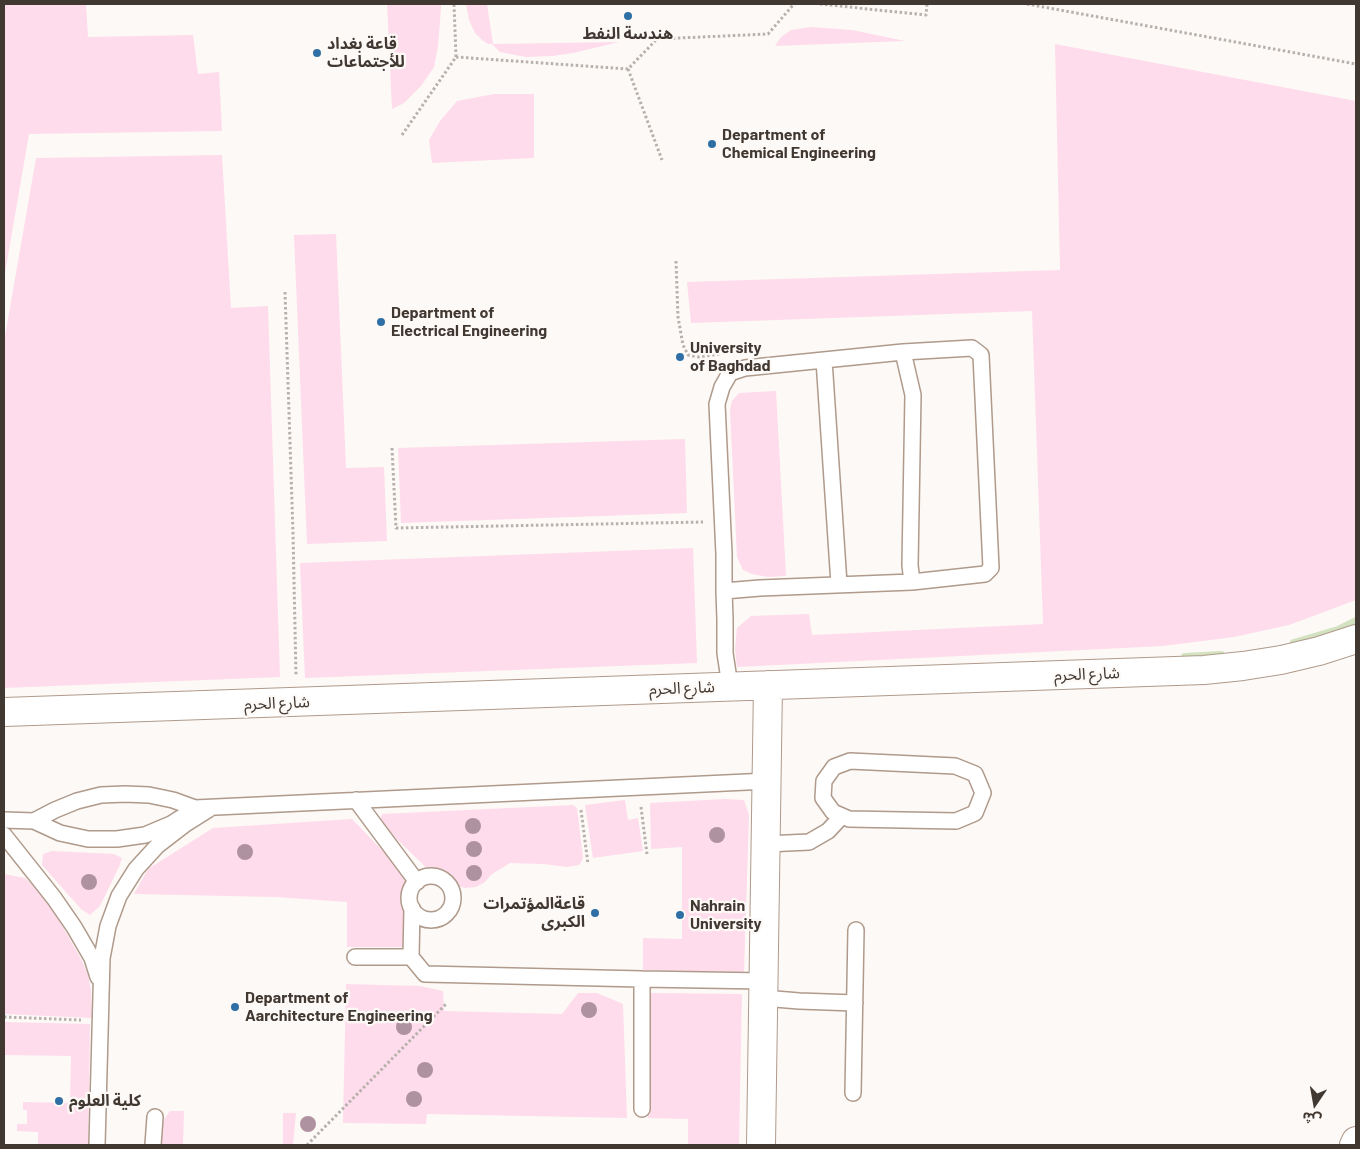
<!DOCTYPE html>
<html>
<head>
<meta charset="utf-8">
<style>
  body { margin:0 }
  #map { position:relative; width:1360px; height:1149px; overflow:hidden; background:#fdf9f6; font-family:Barlow,"Noto Sans Arabic",sans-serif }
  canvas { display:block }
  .frame { position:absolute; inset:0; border:5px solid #413832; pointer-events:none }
  .north { position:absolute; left:1290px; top:1079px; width:50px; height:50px; -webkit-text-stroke:4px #fdf9f6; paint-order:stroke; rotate:192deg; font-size:14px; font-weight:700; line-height:20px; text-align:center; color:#413832 }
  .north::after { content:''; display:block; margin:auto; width:18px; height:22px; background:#413832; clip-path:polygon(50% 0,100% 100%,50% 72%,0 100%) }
</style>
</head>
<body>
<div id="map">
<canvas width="1360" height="1149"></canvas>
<div class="frame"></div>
<div class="north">ش</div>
</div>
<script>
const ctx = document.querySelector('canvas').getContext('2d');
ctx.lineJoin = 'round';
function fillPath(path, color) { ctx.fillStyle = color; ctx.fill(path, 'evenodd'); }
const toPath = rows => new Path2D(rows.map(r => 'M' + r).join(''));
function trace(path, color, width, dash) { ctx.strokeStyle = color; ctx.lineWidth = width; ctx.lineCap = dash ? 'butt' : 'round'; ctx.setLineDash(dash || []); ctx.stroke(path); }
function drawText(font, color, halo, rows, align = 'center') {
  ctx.font = font + ' Barlow,"Noto Sans Arabic",sans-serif'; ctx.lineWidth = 4.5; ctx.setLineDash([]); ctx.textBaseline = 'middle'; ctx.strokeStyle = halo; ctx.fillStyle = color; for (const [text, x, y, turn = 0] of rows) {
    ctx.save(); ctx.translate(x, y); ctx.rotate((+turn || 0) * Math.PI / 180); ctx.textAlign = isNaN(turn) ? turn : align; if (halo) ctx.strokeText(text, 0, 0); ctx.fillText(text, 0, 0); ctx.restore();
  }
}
fillPath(toPath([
  [4,4,86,4,88,37,193,35,198,74,219,72,222,131,29,134,4,279],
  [387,4,441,4,441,8,438,46,434,67,421,86,404,103,392,109],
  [466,4,487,4,493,44,619,42,573,53,552,56,526,57,500,52,492,44,488,44,482,40,475,33,469,20],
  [811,27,852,30,905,41,775,46,781,37,791,30],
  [1055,44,1356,101,1356,600,1289,625,1234,637,1163,646,737,667,735,649,737,628,751,616,809,614,812,635,1043,624,1032,311,691,323,687,282,1060,270],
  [494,94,534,94,534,158,432,163,429,140,440,121,457,101],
  [222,155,231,308,268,306,280,677,4,688,4,342,36,158],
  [336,234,346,468,384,467,387,541,307,544,294,235],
  [776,391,786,576,768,577,752,574,743,570,737,557,730,410,732,401,739,393],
  [685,439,687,513,401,523,398,448],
  [693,548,697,663,305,678,300,563],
  [725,799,744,800,749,815,744,972,643,970,643,938,682,939,682,847,651,849,650,803],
  [625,800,628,820,638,818,643,851,593,858,585,805],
  [573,805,577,808,583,857,582,861,579,865,567,867,543,864,510,863,492,874,485,882,476,887,465,888,455,885,447,878,433,874,380,823,382,814],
  [352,819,406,875,404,947,347,947,347,902,276,897,134,894,148,869,213,828],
  [52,851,114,854,122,858,119,867,100,906,90,915,81,909,42,865,43,854],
  [4,874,25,878,41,893,56,915,81,959,88,975,91,991,92,1018,4,1014],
  [346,984,420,986,443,991,444,1011,562,1014,578,993,597,993,623,1004,627,1118,427,1114,426,1124,343,1123],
  [651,993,742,994,739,1145,688,1145,688,1119,648,1118],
  [4,1022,90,1024,88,1145,38,1145,38,1132,17,1131,17,1124,27,1124,27,1110,23,1110,23,1102,70,1103,71,1056,4,1055],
  [170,1111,184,1111,183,1145,162,1145,161,1133,163,1121],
  [283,1113,296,1113,293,1145,283,1145]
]), '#fedceb');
trace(toPath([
  [1294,643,1338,630,1356,621],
  [1185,657,1221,655]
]), '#d3e2c1', 8);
const lane = toPath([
  [903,352,972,348,981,355,991,568,985,574,912,582],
  [824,360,839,584],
  [724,591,760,588,912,582,910,565,913,395,903,352,745,368,730,373,722,387,717,404,724,554,724,591,725,619,725,653,730,686],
  [850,761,955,766,975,774,983,793,975,813,956,821,849,819,833,812,823,798,824,781,834,767,850,761],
  [356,800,417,882],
  [4,820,34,821,60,833,88,839,117,839,145,835,171,824,182,817],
  [34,821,55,810,77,801,101,795,125,794,149,795,173,800,195,808,768,781],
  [4,835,54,898,74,927,92,958,98,977],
  [766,844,809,842,828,831,842,816],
  '409 898a22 22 0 1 1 44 0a22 22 0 1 1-44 0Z',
  [355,957,411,957,412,908],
  [411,957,425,974,642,979],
  [763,998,799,1001,855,1003],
  [853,1093,856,930],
  [642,1109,642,979,764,981],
  [97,1145,102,958,108,926,119,896,136,869,158,845,184,825,211,808],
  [153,1145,155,1117]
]);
const secondary = toPath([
  [4,712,1204,670,1243,666,1281,660,1319,651,1356,639],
  [761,1145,768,685],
  [1354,1145,1356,1141]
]);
trace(lane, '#af9a8b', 18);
trace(secondary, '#af9a8b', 30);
trace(toPath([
  [820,4,926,15,927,4],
  [1027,4,1356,64],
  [456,57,628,69,657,39,768,34,794,4],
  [628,69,662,160],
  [402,135,456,57,454,4],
  [676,261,678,317,683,345,688,355,699,357,720,354],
  [285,292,293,533,296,676],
  [392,448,396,528,703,522],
  [641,807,647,854],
  [581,810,588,864],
  [4,1017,81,1020],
  [307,1145,446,1004]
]), '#b7b1ad', 3, [2.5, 2.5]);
trace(lane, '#fff', 15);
trace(secondary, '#fff', 28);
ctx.fillStyle = '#af929f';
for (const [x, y] of [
  [473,826],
  [717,835],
  [474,849],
  [245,852],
  [474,873],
  [89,882],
  [589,1010],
  [404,1027],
  [425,1070],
  [414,1099],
  [308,1124]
]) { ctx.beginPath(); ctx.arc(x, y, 8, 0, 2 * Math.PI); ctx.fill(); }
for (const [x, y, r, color] of [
  [628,16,5,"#2e70a6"],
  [317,53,5,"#2e70a6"],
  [712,144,5,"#2e70a6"],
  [381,322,5,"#2e70a6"],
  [680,357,5,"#2e70a6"],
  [595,913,5,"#2e70a6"],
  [680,915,5,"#2e70a6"],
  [235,1007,5,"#2e70a6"],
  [59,1101,5,"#2e70a6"]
]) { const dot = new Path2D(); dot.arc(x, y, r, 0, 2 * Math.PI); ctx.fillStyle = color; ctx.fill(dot); trace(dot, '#fdf9f6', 2); }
drawText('bold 16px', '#413832', '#fdf9f6', [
  ["هندسة النفط",628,34,"center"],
  ["قاعة بغداد",327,44],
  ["للأجتماعات",327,62],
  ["Department of",722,135],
  ["Chemical Engineering",722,153],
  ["Department of",391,313],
  ["Electrical Engineering",391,331],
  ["University",690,348],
  ["of Baghdad",690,366],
  ["قاعةالمؤتمرات",585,904,"right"],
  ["الكبرى",585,922,"right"],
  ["Nahrain",690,906],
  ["University",690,924],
  ["Department of",245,998],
  ["Aarchitecture Engineering",245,1016],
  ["كلية العلوم",69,1101]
], 'left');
drawText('16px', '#413832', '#fdf9f6', [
  ["شارع الحرم",1087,674,-2],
  ["شارع الحرم",682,688,-2],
  ["شارع الحرم",277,703,-2]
]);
</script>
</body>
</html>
